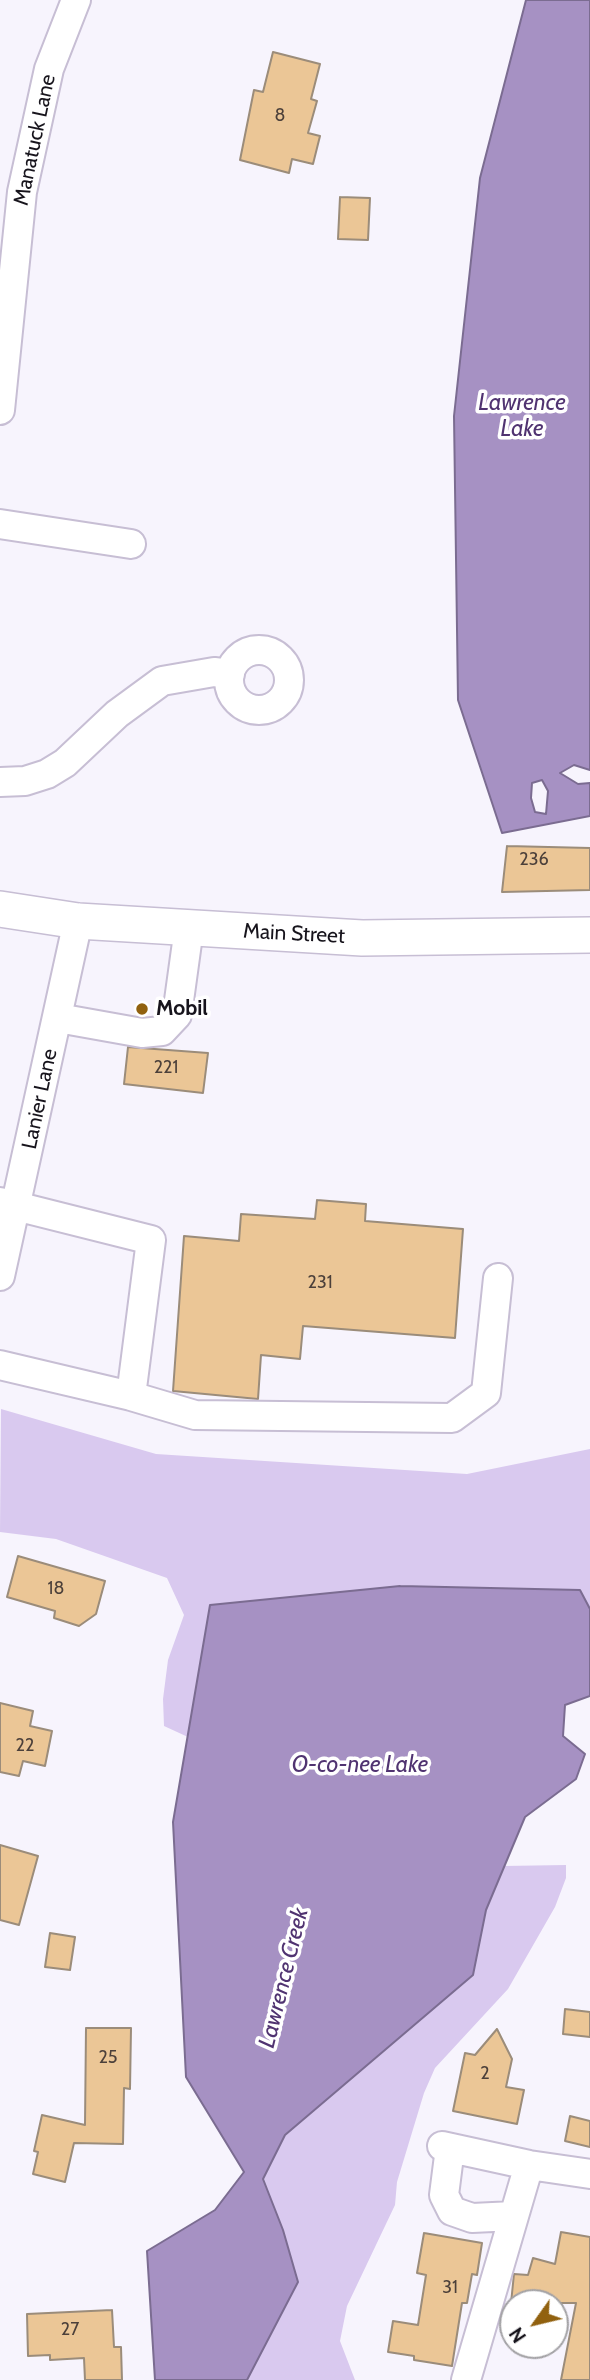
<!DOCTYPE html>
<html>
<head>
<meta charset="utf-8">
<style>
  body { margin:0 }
  #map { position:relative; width:590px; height:2380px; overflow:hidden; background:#f7f4fd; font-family:Cabin,sans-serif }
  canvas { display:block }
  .north { position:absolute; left:499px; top:2289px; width:70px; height:70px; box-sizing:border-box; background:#fff; border:2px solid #a2a1a4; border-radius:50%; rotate:236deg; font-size:19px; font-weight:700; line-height:28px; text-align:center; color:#17141c }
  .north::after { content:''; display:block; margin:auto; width:24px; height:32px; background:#91610f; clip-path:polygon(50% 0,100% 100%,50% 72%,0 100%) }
</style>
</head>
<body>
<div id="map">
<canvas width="590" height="2380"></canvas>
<div class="north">N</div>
</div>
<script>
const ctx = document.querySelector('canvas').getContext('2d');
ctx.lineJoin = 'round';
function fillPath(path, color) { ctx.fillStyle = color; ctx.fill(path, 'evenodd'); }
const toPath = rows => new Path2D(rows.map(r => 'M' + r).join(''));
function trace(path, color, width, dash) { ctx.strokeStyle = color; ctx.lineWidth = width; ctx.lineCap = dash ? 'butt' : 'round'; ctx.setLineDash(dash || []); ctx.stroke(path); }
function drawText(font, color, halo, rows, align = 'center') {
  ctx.font = font + ' Cabin,sans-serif'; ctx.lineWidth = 7; ctx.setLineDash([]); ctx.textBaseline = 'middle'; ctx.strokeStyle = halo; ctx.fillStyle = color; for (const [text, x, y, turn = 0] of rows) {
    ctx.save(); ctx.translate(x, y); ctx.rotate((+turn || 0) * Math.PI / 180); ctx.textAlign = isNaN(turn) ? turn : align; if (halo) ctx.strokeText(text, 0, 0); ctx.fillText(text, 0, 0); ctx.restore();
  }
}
fillPath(toPath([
  [1,1409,156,1454,467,1474,590,1449,590,1609,579,1590,211,1605,188,1737,164,1726,163,1699,168,1660,184,1615,167,1578,56,1539,0,1532],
  [566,1865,566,1878,555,1907,508,1989,435,2068,424,2093,397,2182,395,2205,347,2306,340,2341,355,2380,247,2380,298,2282,283,2230,263,2179,285,2135,473,1975,486,1910,503,1866]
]), '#d9c9ef');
const water = toPath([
  [526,0,590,0,590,770,574,765,560,773,578,784,590,783,590,816,502,833,458,700,454,416,480,178,526,0],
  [542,780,548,791,546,814,535,812,531,798,532,783,542,780],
  [400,1586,580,1590,590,1609,590,1696,565,1705,563,1736,585,1754,576,1779,525,1817,486,1910,473,1975,285,2135,263,2179,283,2230,298,2282,247,2380,155,2380,147,2251,215,2210,244,2172,186,2077,173,1822,210,1605,400,1586]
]);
fillPath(water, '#a691c3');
trace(water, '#7b6c91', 2);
const building = toPath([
  [273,52,320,64,311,99,317,101,308,133,320,136,313,164,292,159,289,173,240,160,254,90,263,92,273,52],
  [340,197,370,198,368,240,338,239,340,197],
  [507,846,590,848,590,890,502,892,507,846],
  [128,1047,208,1053,203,1093,124,1084,128,1047],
  [317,1200,366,1204,365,1221,463,1229,455,1338,303,1326,300,1359,261,1355,258,1399,173,1391,184,1236,239,1241,241,1214,315,1219,317,1200],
  [18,1556,105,1581,96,1614,79,1626,54,1618,55,1611,7,1597,18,1556],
  [0,1703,33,1711,30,1726,52,1731,45,1766,23,1761,19,1776,0,1772,0,1703],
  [0,1845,38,1856,19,1925,0,1920,0,1845],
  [50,1933,75,1937,70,1970,45,1967,50,1933],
  [565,2009,590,2012,590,2037,563,2034,565,2009],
  [86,2028,131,2028,130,2089,124,2088,123,2144,74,2143,65,2182,33,2174,38,2152,34,2151,42,2115,85,2125,86,2028],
  [497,2029,512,2059,506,2087,524,2090,517,2124,453,2111,465,2053,475,2055,497,2029],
  [570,2116,590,2121,590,2147,565,2141,570,2116],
  [561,2232,590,2237,590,2380,561,2380,576,2303,511,2303,514,2274,528,2275,533,2258,555,2264,561,2232],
  [424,2233,482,2243,477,2275,472,2274,467,2303,462,2303,452,2366,414,2360,414,2356,388,2352,393,2321,418,2325,426,2275,417,2273,424,2233],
  [112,2310,114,2347,121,2347,122,2380,85,2380,84,2358,50,2360,50,2355,28,2356,27,2314,112,2310]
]);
fillPath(building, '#ebc696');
trace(building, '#9b8c7a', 2);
const minor = toPath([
  [0,410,22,192,49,69,76,0],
  [0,524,131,544],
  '229 680a30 30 0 1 1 60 0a30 30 0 1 1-60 0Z',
  [0,782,25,781,47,774,65,763,117,714,162,681,214,672,230,674],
  [58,1018,142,1033,162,1031,177,1015,189,928],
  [0,1202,151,1240,131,1396,0,1365],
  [0,1276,78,921],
  [131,1396,195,1415,452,1418,486,1393,498,1278],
  [442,2146,529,2165,590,2174],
  [450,2148,444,2195,452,2211,472,2218,514,2216],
  [466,2380,529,2165]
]);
const major = toPath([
  [0,909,78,921,362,938,590,935]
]);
trace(minor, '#c7bed4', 32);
trace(major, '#c7bed4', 38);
trace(minor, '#fff', 28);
trace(major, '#fff', 35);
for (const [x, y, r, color] of [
  [142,1009,7,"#91610f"]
]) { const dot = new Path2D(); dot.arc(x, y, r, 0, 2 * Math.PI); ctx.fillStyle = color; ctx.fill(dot); trace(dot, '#fff', 2.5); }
drawText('18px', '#4c403a', null, [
  ["8",280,116],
  ["236",534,860],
  ["221",166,1068],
  ["231",320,1283],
  ["18",56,1589],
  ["22",25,1746],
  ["25",108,2058],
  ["2",485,2074],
  ["31",450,2288],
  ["27",70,2330]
]);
drawText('21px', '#17141c', '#fff', [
  ["Manatuck Lane",35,140,-78],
  ["Main Street",294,934,3],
  ["Lanier Lane",40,1099,-78]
]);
drawText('bold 21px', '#17141c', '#fff', [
  ["Mobil",156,1009]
], 'left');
drawText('italic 23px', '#503371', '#fff', [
  ["Lawrence",522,403],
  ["Lake",522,429],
  ["O-co-nee Lake",360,1765],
  ["Lawrence Creek",284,1978,-76]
]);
</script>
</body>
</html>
